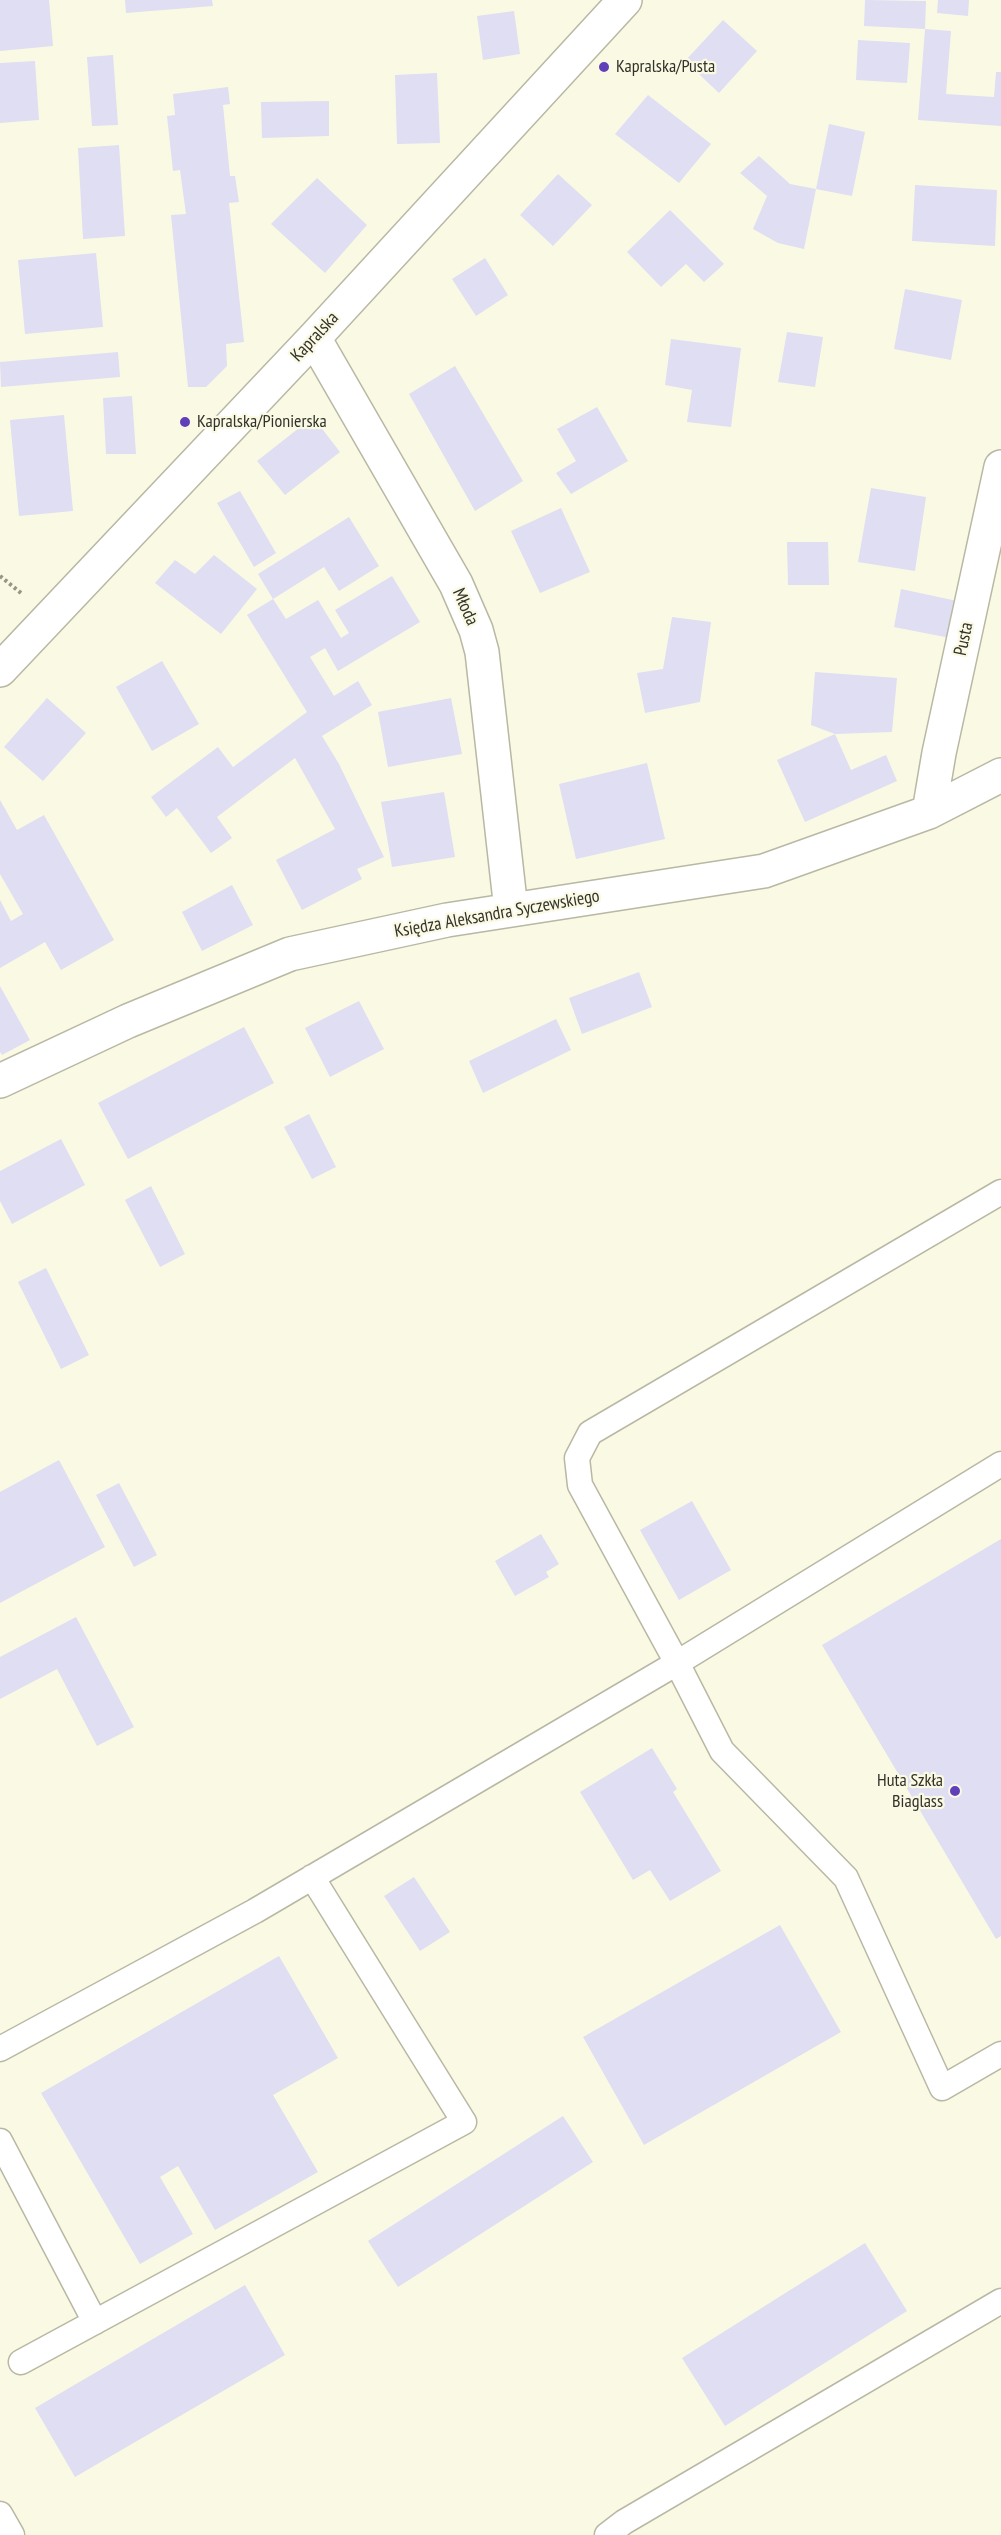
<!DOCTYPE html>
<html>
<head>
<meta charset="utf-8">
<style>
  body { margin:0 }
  canvas { display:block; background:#faf9e4 }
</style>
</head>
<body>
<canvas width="1001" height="2535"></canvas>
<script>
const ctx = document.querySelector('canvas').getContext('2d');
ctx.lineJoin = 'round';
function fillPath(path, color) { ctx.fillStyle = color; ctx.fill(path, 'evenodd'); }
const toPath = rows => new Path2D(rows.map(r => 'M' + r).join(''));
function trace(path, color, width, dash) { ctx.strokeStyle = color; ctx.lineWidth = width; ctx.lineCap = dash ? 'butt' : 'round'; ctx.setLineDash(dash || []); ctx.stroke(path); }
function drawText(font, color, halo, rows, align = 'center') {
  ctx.font = font + ' "PT Sans Narrow",sans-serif'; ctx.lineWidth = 4.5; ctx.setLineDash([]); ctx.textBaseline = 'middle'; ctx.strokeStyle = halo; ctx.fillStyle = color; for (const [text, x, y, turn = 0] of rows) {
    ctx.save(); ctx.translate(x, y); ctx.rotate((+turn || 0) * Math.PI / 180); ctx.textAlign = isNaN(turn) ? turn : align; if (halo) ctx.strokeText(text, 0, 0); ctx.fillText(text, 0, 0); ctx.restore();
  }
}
fillPath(toPath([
  [0,0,49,0,53,46,0,51],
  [125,0,212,0,213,6,126,13],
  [865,0,926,1,925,29,864,26],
  [938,0,969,0,968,16,937,13],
  [514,11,520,54,483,60,477,16],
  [723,20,757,51,719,93,685,61],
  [925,29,951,31,946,94,994,97,996,72,1001,72,1001,126,918,120],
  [858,40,910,43,907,83,856,80],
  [113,55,118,125,92,126,87,57],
  [35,61,39,120,0,123,0,63],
  [437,73,440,143,397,144,395,75],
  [228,87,230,104,223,105,230,176,235,176,239,202,229,203,244,342,226,344,227,366,206,387,188,387,171,215,186,214,180,170,173,171,167,116,175,115,173,94],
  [648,95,711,144,679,183,615,134],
  [329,101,329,136,262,138,261,102],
  [829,124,865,132,852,196,816,189],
  [119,145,125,236,83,239,78,148],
  [759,156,790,184,816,189,804,249,778,243,753,229,767,196,740,173],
  [558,174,592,205,553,246,520,215],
  [317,178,367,225,325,273,271,224],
  [915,185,997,190,995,246,912,241],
  [670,210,724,264,704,282,686,264,661,287,627,252],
  [96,253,103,327,25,334,18,260],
  [485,258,508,295,476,316,452,279],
  [905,289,962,300,951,360,894,349],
  [787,332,823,337,815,387,778,382],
  [671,339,741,348,731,427,687,422,692,390,665,385],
  [118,352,120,377,1,387,0,362],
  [455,366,523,481,475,511,409,394],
  [132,396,136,454,106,454,103,398],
  [597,407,628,461,571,494,556,473,576,461,557,429],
  [64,415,73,511,19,516,10,420],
  [313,417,340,452,285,495,257,461],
  [871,488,926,497,915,571,858,562],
  [240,491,276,553,254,567,217,503],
  [561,508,590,572,540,593,511,531],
  [349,517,379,566,339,591,324,567,273,599,286,619,318,600,341,638,349,633,335,610,392,576,420,622,338,671,325,648,310,657,334,696,358,681,372,705,322,736,339,764,384,857,357,869,362,879,302,910,276,860,335,829,295,758,217,817,232,838,211,853,177,808,166,817,151,797,218,747,233,767,307,712,247,615,273,599,258,574],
  [787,542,828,542,829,585,788,585],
  [214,555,257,589,221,634,155,583,175,560,195,574],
  [901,589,957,601,950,638,894,627],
  [672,617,711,622,700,702,645,713,637,673,663,669],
  [162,661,199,724,152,751,116,687],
  [815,672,897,678,892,732,835,734,851,770,886,755,897,781,805,822,777,760,835,734,811,725],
  [47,698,86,733,43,781,4,747],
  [451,698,462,754,388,767,378,712],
  [647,763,665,839,576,859,559,784],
  [444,792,455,857,392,867,381,802],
  [0,800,17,830,44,815,114,940,61,970,45,942,0,968,0,900,11,921,23,914,0,874],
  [232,885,253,925,202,951,182,912],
  [639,972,652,1007,582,1034,569,998],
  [0,986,30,1040,2,1055,0,1052],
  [359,1001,384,1049,330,1077,305,1028],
  [556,1019,571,1050,483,1093,469,1061],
  [244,1027,274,1083,128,1159,98,1103],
  [309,1114,336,1167,312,1179,284,1127],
  [61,1139,85,1185,12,1224,0,1201,0,1171],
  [151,1186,185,1254,160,1267,125,1200],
  [46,1268,89,1355,61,1369,18,1282],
  [59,1460,105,1547,0,1603,0,1492],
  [119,1483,157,1555,134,1567,96,1495],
  [692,1501,731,1570,679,1600,640,1530],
  [541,1534,559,1564,546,1572,549,1577,515,1596,495,1561],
  [1001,1539,1001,1936,996,1939,822,1645],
  [76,1617,134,1727,97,1746,57,1669,0,1699,0,1657],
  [652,1748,677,1789,673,1792,721,1871,670,1901,650,1870,633,1880,580,1792],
  [414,1877,450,1932,420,1951,384,1896],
  [780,1925,841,2032,644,2145,583,2037],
  [279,1956,338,2058,273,2095,318,2172,215,2230,178,2166,160,2177,193,2234,140,2264,41,2093],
  [563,2116,593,2162,398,2287,368,2241],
  [865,2243,907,2311,725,2426,682,2358],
  [245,2285,285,2355,75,2477,35,2408]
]), '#e0def2');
const service = toPath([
  [1001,1192,590,1433,577,1458,580,1485,677,1663,1001,1464],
  [0,2049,255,1911,677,1663,722,1751,846,1878,942,2088,1001,2054],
  [0,2141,95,2322],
  [21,2362,464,2122,312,1877],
  [0,2514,12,2535],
  [607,2535,624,2522,1001,2301]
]);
const minor = toPath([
  [314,338,456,584,476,630,482,652,511,910],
  [0,670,314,338,625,0],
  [929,812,939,753,1001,467],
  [0,1081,128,1021,290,954,447,920,764,871,929,812,1001,775]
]);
trace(service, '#b9b8a4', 27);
trace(minor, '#b9b8a4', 36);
trace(toPath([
  [0,576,21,593]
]), '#969587', 4, [3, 3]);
trace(service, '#fff', 24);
trace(minor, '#fff', 33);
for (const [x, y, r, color] of [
  [604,67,6,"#6040b8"],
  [185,422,6,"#6040b8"],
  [955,1791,6,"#6040b8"]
]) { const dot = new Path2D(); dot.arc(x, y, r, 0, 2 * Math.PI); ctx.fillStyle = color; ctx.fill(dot); trace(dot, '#faf9e4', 2); }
drawText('18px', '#32322a', '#faf9e4', [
  ["Kapralska/Pusta",616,67],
  ["Kapralska/Pionierska",197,422],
  ["Huta Szkła",943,1781,"right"],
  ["Biaglass",943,1802,"right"]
], 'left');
drawText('18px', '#32322a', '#faf9e4', [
  ["Kapralska",315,337,-47],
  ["Młoda",465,607,66],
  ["Pusta",964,639,-78],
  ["Księdza Aleksandra Syczewskiego",497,914,-10]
]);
</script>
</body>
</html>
